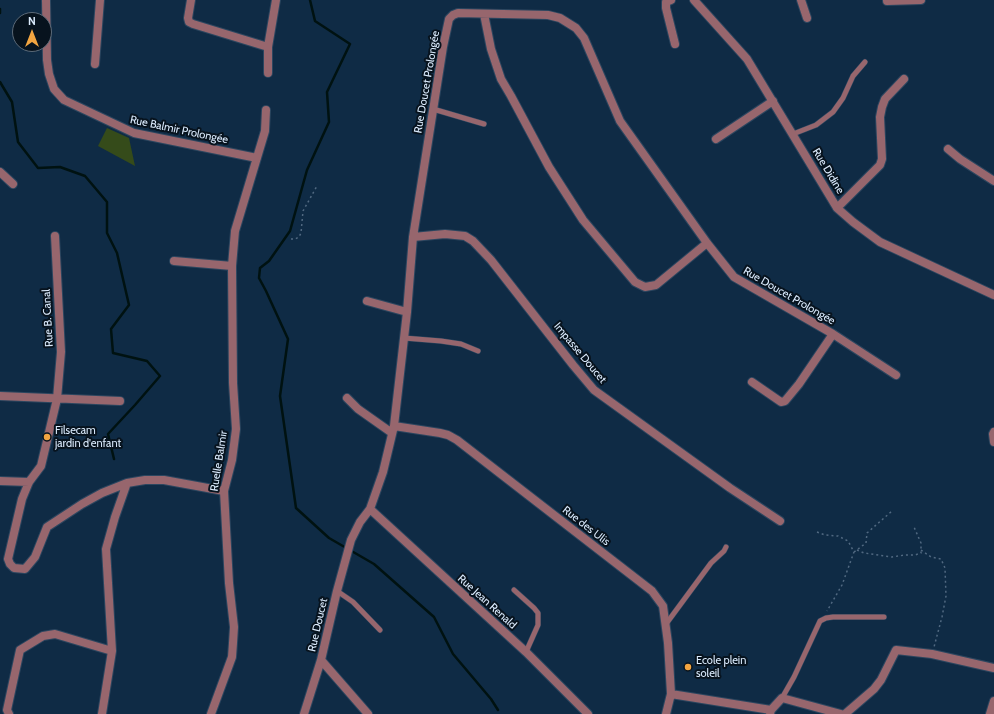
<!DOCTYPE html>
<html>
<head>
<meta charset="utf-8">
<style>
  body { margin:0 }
  #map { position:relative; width:994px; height:714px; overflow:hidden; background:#0f2b45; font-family:Cabin,sans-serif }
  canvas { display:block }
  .north { position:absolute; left:12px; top:12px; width:40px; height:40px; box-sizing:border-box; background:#07131e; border:1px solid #5c6a78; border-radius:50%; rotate:0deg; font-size:11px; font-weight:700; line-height:16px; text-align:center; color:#dcecfe }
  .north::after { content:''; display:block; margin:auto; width:14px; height:18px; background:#f2a541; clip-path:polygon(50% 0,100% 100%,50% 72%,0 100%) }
</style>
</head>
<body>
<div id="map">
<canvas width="994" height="714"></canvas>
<div class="north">N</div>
</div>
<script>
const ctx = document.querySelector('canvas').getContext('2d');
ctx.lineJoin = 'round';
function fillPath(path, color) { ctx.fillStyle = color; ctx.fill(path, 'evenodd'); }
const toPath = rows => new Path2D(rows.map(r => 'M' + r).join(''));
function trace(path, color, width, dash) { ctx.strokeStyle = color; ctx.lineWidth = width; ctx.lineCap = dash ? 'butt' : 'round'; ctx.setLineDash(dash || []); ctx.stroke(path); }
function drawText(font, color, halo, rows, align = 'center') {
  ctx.font = font + ' Cabin,sans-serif'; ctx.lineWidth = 4; ctx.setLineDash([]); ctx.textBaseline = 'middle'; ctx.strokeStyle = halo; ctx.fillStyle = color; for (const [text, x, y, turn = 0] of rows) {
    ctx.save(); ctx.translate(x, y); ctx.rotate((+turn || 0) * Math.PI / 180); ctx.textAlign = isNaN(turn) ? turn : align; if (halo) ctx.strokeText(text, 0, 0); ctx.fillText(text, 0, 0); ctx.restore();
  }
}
fillPath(toPath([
  [107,128,129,138,135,166,98,146]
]), '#354b1a');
trace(toPath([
  [310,0,315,21,350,44,327,92,329,122,307,170,290,231,269,261,260,268,259,278,266,291,288,339,280,396,296,508,329,538,374,564,434,617,453,654,491,699,498,710],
  [0,9,0,13],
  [0,82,12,102,18,142,38,168,60,167,85,176,107,202,107,233,117,253,129,305,111,329,113,353,147,361,160,376,135,405,108,434,114,459]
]), '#001211', 2.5);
const lane = toPath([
  [433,109,484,124],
  [793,134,816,125,833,112,843,98,853,76,865,62],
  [404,338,441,341,461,344,478,351],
  [514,590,534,608,538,613,538,625,526,652],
  [337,591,353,602,380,630],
  [666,624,711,563,724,551,726,547],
  [782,698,794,677,820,621,826,618,833,617,884,617]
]);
const street = toPath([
  [46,0,47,60,49,74,54,89,64,100,134,133,257,158],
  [191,0,188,18,189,22,193,24,268,47],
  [671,0,666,2,666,8,675,44],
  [694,0,747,59,837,208,853,222,880,242,994,295],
  [801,0,807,18],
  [887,1,921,0],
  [484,14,491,49,501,79,511,96,549,167,583,220,635,282,645,287,656,285,707,243],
  [95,64,100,0],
  [268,73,268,47,276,0],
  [716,139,773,101],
  [948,149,960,159,994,181],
  [0,172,13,184],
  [837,208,880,165,882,159,880,117,882,107,885,99,904,79],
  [55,236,61,352,57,399,41,466,29,482,22,499,8,559,10,564,14,568,25,569,35,557,47,527,82,504,102,493,127,483,145,480,164,480,224,491],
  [413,237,445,234,465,236,473,241,491,260,573,365,594,390,730,488,780,521],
  [174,261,232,266],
  [367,301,407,312],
  [752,382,781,402,785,401,799,384,833,334],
  [0,396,120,401],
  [347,398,358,409,392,433],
  [394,426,440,433,448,435,457,440,652,591,663,606,668,643,671,694,666,714],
  [994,432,993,434,994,442],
  [0,481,29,482],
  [370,509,526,652,588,714],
  [321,660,368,714],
  [671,694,771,710],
  [9,714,7,710,20,650,43,636,55,634,112,651],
  [102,714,112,651,106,549,115,517,127,483],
  [211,714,232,657,233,643,234,627,229,583,224,491,232,460,236,429,233,383,232,266,235,231,265,131,266,110],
  [304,714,321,660,337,591,351,540,360,522,370,509,383,472,394,426,407,312,413,237,443,47,449,19,453,15,458,13,548,15,560,18,576,28,584,38,620,121,707,243,734,277,833,334,896,375],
  [770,714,771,710,782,698,841,714],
  [845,714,874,689,881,680,896,650,932,654,994,668],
  [990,714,994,701]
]);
trace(lane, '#2c465f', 6);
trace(street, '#2c465f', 10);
trace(toPath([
  [291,239,295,239,299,237,301,233,303,211,317,186],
  [817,532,825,535,838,536,848,541,854,552,842,585,827,611],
  [857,550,864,553,892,557,905,555,915,555,921,553,921,543,914,527],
  [921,550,931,557,941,559,945,568,946,596,942,617,934,647],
  [854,552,866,543,867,533,892,511]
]), '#516981', 1.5, [2, 3]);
trace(lane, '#97666d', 5);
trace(street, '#97666d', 8);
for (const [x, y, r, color] of [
  [47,437,4,"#f2a541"],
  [688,667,4,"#f2a541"]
]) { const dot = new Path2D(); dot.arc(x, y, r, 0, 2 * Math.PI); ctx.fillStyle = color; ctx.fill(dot); trace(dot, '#07131e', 1.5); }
drawText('11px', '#dcecfe', '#07131e', [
  ["Rue Doucet Prolongée",427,82,-80],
  ["Rue Balmir Prolongée",179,130,12],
  ["Rue Didine",828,171,59],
  ["Rue Doucet Prolongée",789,296,30],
  ["Rue B. Canal",48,318,-93],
  ["Impasse Doucet",580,353,50],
  ["Ruelle Balmir",219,461,-81],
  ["Rue des Ulis",586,526,38],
  ["Rue Jean Renald",487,602,42],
  ["Rue Doucet",318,625,-77]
]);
drawText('11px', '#dcecfe', '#07131e', [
  ["Filsecam",55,431],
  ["jardin d'enfant",55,444],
  ["Ecole plein",696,661],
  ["soleil",696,674]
], 'left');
</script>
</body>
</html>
